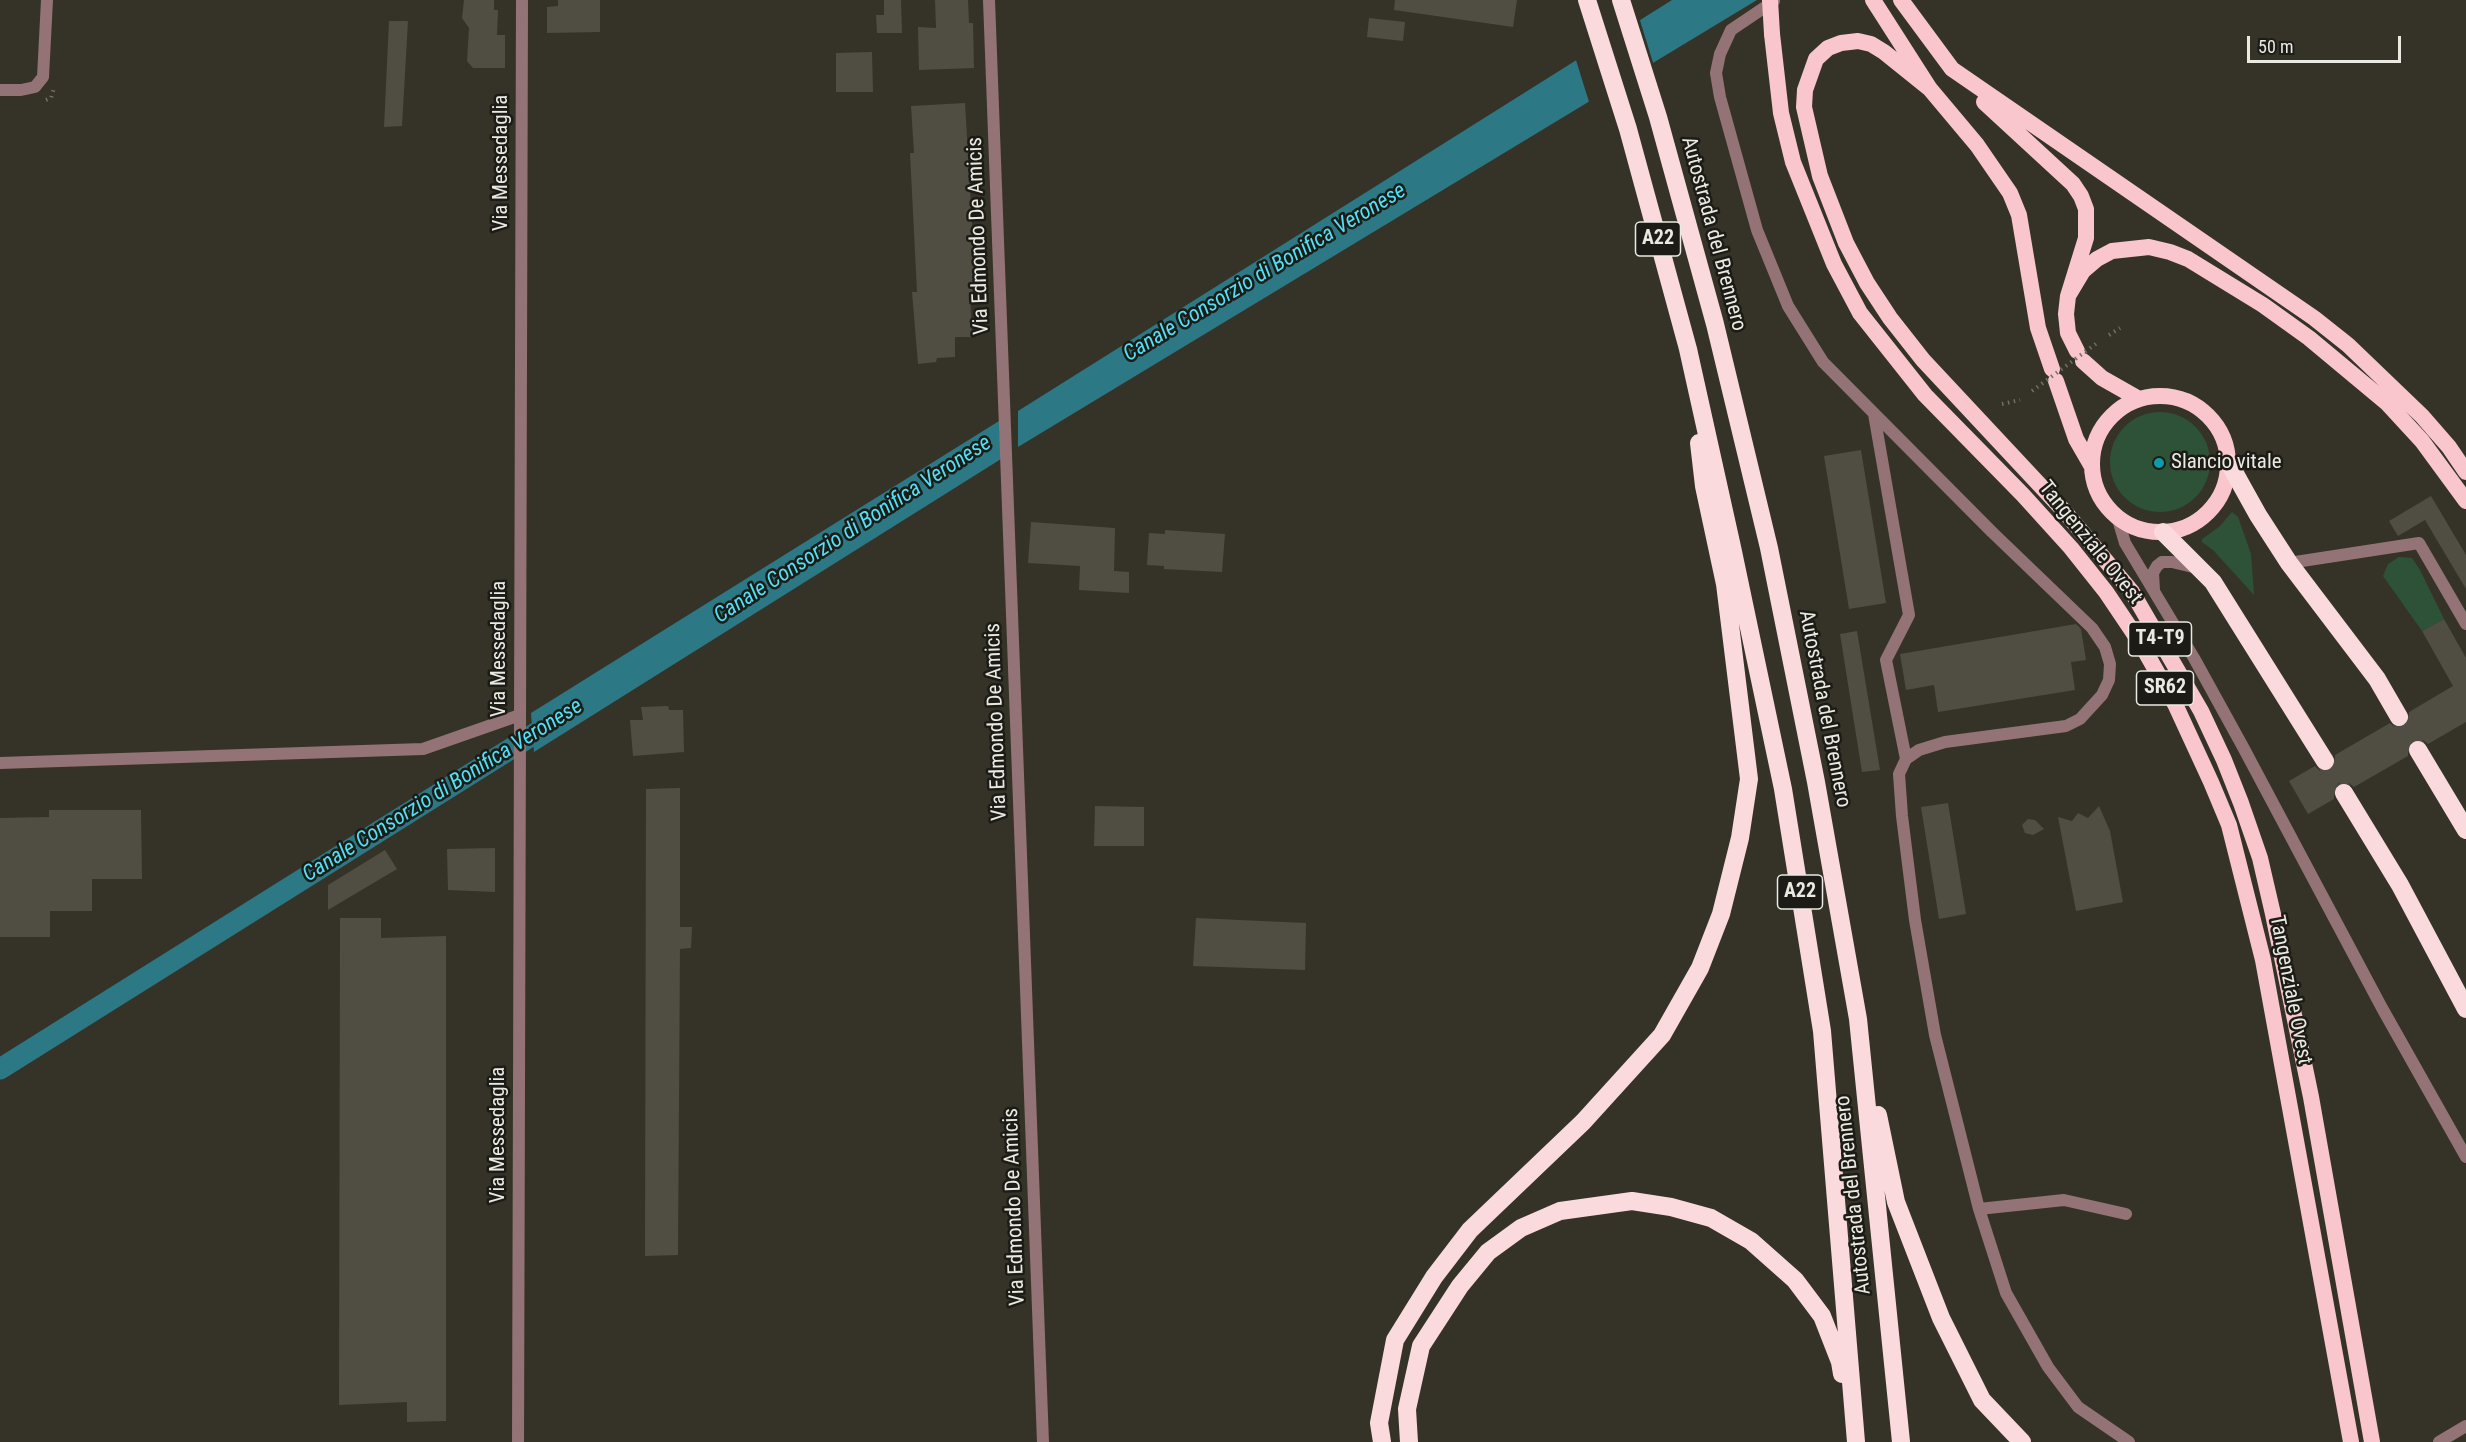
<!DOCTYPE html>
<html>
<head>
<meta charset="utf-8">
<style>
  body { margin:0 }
  #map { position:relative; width:2466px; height:1442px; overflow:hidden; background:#353328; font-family:"Roboto Condensed",sans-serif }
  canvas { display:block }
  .scale { position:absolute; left:2247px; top:36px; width:154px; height:27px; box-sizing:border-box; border:3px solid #eae9e2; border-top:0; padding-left:8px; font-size:18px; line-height:21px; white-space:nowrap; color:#eae9e2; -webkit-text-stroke:4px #1c1b16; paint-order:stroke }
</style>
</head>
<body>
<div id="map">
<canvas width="2466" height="1442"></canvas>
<div class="scale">50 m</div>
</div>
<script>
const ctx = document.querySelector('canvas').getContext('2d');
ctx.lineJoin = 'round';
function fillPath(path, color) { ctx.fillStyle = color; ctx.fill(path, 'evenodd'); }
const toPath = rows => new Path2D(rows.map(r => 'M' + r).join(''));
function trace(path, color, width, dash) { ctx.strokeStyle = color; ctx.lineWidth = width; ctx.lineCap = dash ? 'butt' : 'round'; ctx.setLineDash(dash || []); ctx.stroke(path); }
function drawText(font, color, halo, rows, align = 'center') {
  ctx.font = font + ' "Roboto Condensed",sans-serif'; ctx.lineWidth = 5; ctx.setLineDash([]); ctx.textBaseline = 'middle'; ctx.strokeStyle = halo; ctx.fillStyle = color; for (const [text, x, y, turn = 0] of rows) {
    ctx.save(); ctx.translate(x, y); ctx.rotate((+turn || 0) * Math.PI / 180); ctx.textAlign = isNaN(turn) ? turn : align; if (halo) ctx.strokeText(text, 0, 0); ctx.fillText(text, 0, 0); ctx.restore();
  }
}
fillPath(toPath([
  '2110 462a50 50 0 1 1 100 0a50 50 0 1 1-100 0Z',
  [2232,512,2238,517,2251,554,2254,595,2213,550,2202,542,2202,539,2219,527],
  [2399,557,2412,558,2420,570,2444,619,2422,631,2383,576,2388,564]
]), '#2e5238');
fillPath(toPath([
  [1672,0,1757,0,1018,447,1018,411],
  [999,421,1001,459,534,752,531,713]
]), '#2c7884');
fillPath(toPath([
  [1639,17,1654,66,1590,105,1575,57]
]), '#353328');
trace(toPath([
  [0,1069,555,721]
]), '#2c7884', 21);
fillPath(toPath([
  [464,0,494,0,494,10,498,10,497,35,505,35,505,68,473,68,467,61,469,28,462,18],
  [558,0,600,0,600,32,547,33,547,7,558,6],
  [884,0,901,0,902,33,877,33,876,15,884,15],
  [935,0,968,0,969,23,973,23,974,68,919,70,918,27,936,28],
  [1395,0,1517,0,1513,27,1394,10],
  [1369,18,1405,22,1403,41,1367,37],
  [389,21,408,21,402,126,384,127],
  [872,52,873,92,836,92,836,53],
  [965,103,976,292,970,292,972,337,955,337,955,357,937,358,936,362,918,364,912,292,917,292,910,153,914,153,911,106],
  [1861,450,1886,603,1849,609,1824,456],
  [2431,496,2466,555,2466,589,2425,520,2398,536,2389,521],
  [1031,522,1115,528,1114,571,1129,572,1129,593,1079,590,1080,566,1028,563],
  [1165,530,1225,534,1222,572,1164,569,1164,566,1147,565,1149,533,1165,534],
  [2444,619,2466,658,2466,722,2428,744,2423,740,2413,740,2408,745,2408,756,2354,787,2349,783,2339,783,2334,788,2334,799,2308,814,2289,781,2315,766,2320,771,2330,771,2335,766,2335,755,2390,723,2394,727,2404,727,2409,722,2409,712,2453,686,2422,631],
  [2076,624,2081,629,2086,660,2071,662,2075,690,1938,712,1934,685,1906,690,1900,654],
  [1857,631,1880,770,1862,772,1840,634],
  [668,706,669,710,683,710,684,752,633,756,630,720,643,720,641,707],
  [680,788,680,927,692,927,691,948,680,949,678,1255,645,1256,646,789],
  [1948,803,1966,914,1939,919,1921,807],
  [1095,806,1144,807,1144,846,1094,846],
  [2099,806,2110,831,2123,902,2076,911,2058,817,2072,821,2078,813,2088,818],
  [49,810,141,810,142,879,92,879,92,911,50,911,50,937,0,937,0,818,49,817],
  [2028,819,2035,820,2044,829,2033,835,2025,833,2022,825],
  [495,848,495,892,448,890,447,849],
  [385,850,397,869,328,910,328,885],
  [340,918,381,918,381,938,446,936,446,1421,407,1422,407,1402,339,1405],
  [1196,918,1306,923,1305,970,1193,966]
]), '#504d42');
trace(toPath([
  [2399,717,2418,750],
  [2325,761,2344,793]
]), '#504e44', 18, [18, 9]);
trace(toPath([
  [46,100,51,98,54,88],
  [2109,335,2120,328],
  [2002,404,2020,400]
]), '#717066', 4, [1.5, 4.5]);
trace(toPath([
  [1774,1,1731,30,1720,54,1716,73,1720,97,1757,230,1788,306,1823,362,1992,532,2092,628,2105,647,2110,664,2109,680,2102,695,2080,719,2066,726,1945,742,1919,750,1906,759,1899,774,1902,816,1915,920,1935,1035,1979,1209,2006,1293,2048,1367,2078,1407,2129,1442],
  [1874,414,1909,615,1886,660,1906,759],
  [2117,516,2125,543,2194,658,2243,747,2382,1008,2466,1157],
  [2289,563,2419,543,2466,624],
  [2154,590,2153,573,2157,566,2162,562,2172,562,2197,568],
  [1979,1209,2064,1200,2126,1214],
  [2439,1442,2466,1426]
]), '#947377', 12);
trace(toPath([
  [989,0,1043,1442],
  [0,90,21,90,35,87,43,77,47,0],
  [0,763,423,749,520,715],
  [518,1442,522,0]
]), '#947377', 12);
trace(toPath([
  [1873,0,1930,89,1977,145,2010,193,2019,215,2038,328,2052,369],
  [1901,0,1952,69,2314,318,2348,345,2422,416,2449,447,2466,472],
  [1772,34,1781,113,1793,162,1834,264,1860,313,1925,395,2023,495,2071,548,2106,592,2141,644,2175,704,2211,782,2229,825,2263,960,2351,1442],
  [1930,89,1884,52,1871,44,1858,41,1841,43,1828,48,1816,59,1805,90,1804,107,1820,176,1846,243,1867,283,1890,318,1923,360,2065,512,2132,592,2201,711,2224,760,2241,803,2260,858,2273,914,2311,1097,2372,1442],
  [1984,102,2073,184,2081,196,2086,209,2086,238,2068,296,2066,314,2068,333,2077,351],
  [2068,296,2083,271,2097,259,2112,251,2149,247,2170,252,2188,259,2263,305,2309,338,2387,403,2422,441,2466,501],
  [2083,361,2102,378,2139,399],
  [2056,381,2076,439,2091,465],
  '2092 464a68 68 0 1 1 136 0a68 68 0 1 1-136 0Z'
]), '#f8c6cc', 16);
trace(toPath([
  [1587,0,1628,129,1688,349,1732,547,1783,789,1822,1031,1856,1442],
  [1621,0,1658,117,1715,324,1769,548,1816,782,1858,1019,1901,1442],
  [2229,463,2258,515,2289,563,2377,679,2399,717],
  [2163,532,2213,582,2325,761],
  [2418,750,2466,830],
  [2344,793,2400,885,2466,1009],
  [1878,1115,1896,1202,1941,1318,1982,1400,2022,1442],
  [1382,1442,1379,1423,1395,1340,1434,1277,1470,1230,1583,1122,1662,1035,1700,968,1721,914,1740,838,1749,779,1725,584,1704,486,1699,443],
  [1409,1442,1407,1409,1421,1346,1460,1286,1488,1252,1521,1228,1560,1211,1632,1201,1671,1207,1711,1218,1751,1241,1795,1280,1822,1316,1840,1362,1842,1374]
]), '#fbdadd', 18);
trace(toPath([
  [2032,391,2097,343]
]), '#717066', 4, [1.5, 4.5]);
trace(toPath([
  [1770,0,1772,34]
]), '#f8c6cc', 16);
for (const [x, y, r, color] of [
  [2159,463,6,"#0f9aa8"]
]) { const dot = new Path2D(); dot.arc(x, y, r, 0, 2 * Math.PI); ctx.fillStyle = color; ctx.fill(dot); trace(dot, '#1c1b16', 2); }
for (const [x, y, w] of [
  [1658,239,45],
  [2160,639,63],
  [2165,688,57],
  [1800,892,45]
]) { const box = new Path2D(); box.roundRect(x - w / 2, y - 17, w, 34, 4.5); ctx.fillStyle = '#1c1b16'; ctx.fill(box); trace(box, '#eae9e2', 1.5); }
drawText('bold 20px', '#eae9e2', null, [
  ["A22",1658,239],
  ["T4-T9",2160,639],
  ["SR62",2165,688],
  ["A22",1800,892]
]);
drawText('21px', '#eae9e2', '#1c1b16', [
  ["Via Messedaglia",502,163,-90],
  ["Autostrada del Brennero",1713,234,75],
  ["Via Edmondo De Amicis",979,236,-92],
  ["Tangenziale Ovest",2090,543,51],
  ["Via Messedaglia",500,649,-90],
  ["Autostrada del Brennero",1824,709,79],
  ["Via Edmondo De Amicis",997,722,-92],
  ["Tangenziale Ovest",2290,990,79],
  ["Via Messedaglia",499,1135,-90],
  ["Autostrada del Brennero",1854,1195,-96],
  ["Via Edmondo De Amicis",1015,1207,-92]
]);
drawText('21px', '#eae9e2', '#1c1b16', [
  ["Slancio vitale",2171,463]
], 'left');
drawText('italic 22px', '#50e1f7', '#1c1b16', [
  ["Canale Consorzio di Bonifica Veronese",1265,273,-31],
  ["Canale Consorzio di Bonifica Veronese",853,530,-33],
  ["Canale Consorzio di Bonifica Veronese",443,791,-32]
]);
</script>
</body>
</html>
